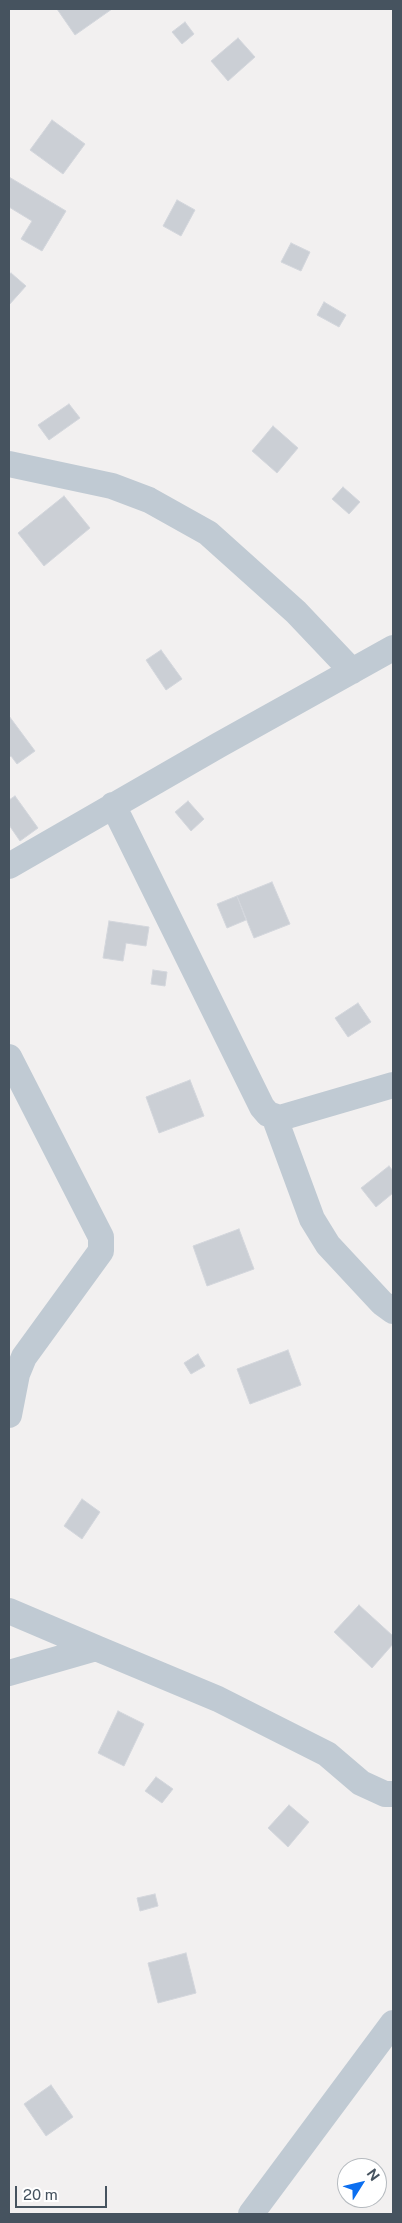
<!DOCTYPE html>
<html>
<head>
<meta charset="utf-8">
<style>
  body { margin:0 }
  #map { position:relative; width:402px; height:2223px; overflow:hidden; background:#f2f0f0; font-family:"Public Sans",sans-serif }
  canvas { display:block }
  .frame { position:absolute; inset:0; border:10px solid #46535f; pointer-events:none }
  .north { position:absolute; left:337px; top:2158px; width:50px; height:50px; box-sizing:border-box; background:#fff; border:1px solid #b5babf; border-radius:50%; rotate:54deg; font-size:14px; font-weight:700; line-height:20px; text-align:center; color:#46535f }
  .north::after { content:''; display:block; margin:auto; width:18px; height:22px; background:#0c6ff0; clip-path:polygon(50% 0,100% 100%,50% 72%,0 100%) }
  .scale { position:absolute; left:15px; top:2186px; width:92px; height:22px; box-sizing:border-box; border:2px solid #46535f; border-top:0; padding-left:6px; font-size:15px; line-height:18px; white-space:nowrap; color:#46535f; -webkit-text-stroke:4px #fff; paint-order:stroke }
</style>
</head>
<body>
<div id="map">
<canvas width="402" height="2223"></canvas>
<div class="frame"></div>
<div class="north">N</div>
<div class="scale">20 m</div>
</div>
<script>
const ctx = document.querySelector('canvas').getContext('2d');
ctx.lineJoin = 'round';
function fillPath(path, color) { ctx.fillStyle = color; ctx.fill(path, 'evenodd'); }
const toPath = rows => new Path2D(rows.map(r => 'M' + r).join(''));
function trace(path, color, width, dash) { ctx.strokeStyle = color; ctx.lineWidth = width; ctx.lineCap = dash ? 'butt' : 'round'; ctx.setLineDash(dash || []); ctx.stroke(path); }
const building = toPath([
  [57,9,112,9,75,35,57,9],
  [185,22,194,34,182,44,172,32,185,22],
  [238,38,255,57,228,81,211,61,238,38],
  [52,120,85,144,63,174,30,150,52,120],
  [9,177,66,211,42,251,21,239,32,221,9,207,9,177],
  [177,200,195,210,181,236,163,226,177,200],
  [291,243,310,252,301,271,281,262,291,243],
  [11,273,26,286,9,305,9,275,11,273],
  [324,302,346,315,339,327,317,315,324,302],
  [69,404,80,418,49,440,38,425,69,404],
  [273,426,298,448,277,473,252,451,273,426],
  [343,487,360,502,349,514,332,499,343,487],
  [64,496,90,528,44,566,18,533,64,496],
  [161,650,182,679,166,690,146,660,161,650],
  [9,716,35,751,17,764,11,756,9,757,9,716],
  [15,796,38,828,20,841,9,825,9,800,15,796],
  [188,801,204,819,191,831,175,812,188,801],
  [272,882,290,924,254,938,237,896,272,882],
  [237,896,246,920,227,928,217,904,237,896],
  [109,921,149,927,146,946,126,943,123,961,103,958,109,921],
  [153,970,167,972,165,986,151,984,153,970],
  [358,1003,371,1022,348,1037,335,1018,358,1003],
  [190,1080,204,1116,159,1133,146,1097,190,1080],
  [389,1166,393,1171,393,1193,376,1207,361,1188,389,1166],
  [239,1229,254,1269,207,1286,193,1246,239,1229],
  [288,1350,301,1385,250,1404,237,1369,288,1350],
  [198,1354,205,1366,191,1374,184,1363,198,1354],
  [82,1499,100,1512,82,1539,64,1526,82,1499],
  [359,1605,393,1636,393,1644,372,1668,334,1632,359,1605],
  [118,1711,144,1724,124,1766,98,1753,118,1711],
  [156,1777,173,1789,162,1803,145,1791,156,1777],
  [289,1805,309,1822,288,1847,268,1828,289,1805],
  [155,1894,158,1906,140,1911,137,1898,155,1894],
  [186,1953,196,1993,158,2003,148,1963,186,1953],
  [51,2085,73,2117,46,2136,24,2104,51,2085]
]);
fillPath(building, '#cbcfd5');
trace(building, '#d3d6dc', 1);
trace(toPath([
  [9,464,112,486,149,500,208,533,296,612,352,671],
  [113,805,262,1107,268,1114,280,1118,393,1085],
  [9,866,219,745,393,648],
  [9,1057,101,1237,101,1251,24,1357,17,1374,9,1415],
  [274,1116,312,1219,328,1245,382,1303,393,1311],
  [9,1611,96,1648],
  [9,1673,96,1648,218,1699,327,1754,361,1783,385,1794,393,1794],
  [251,2214,393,2023]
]), '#c0cad3', 26);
</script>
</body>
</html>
